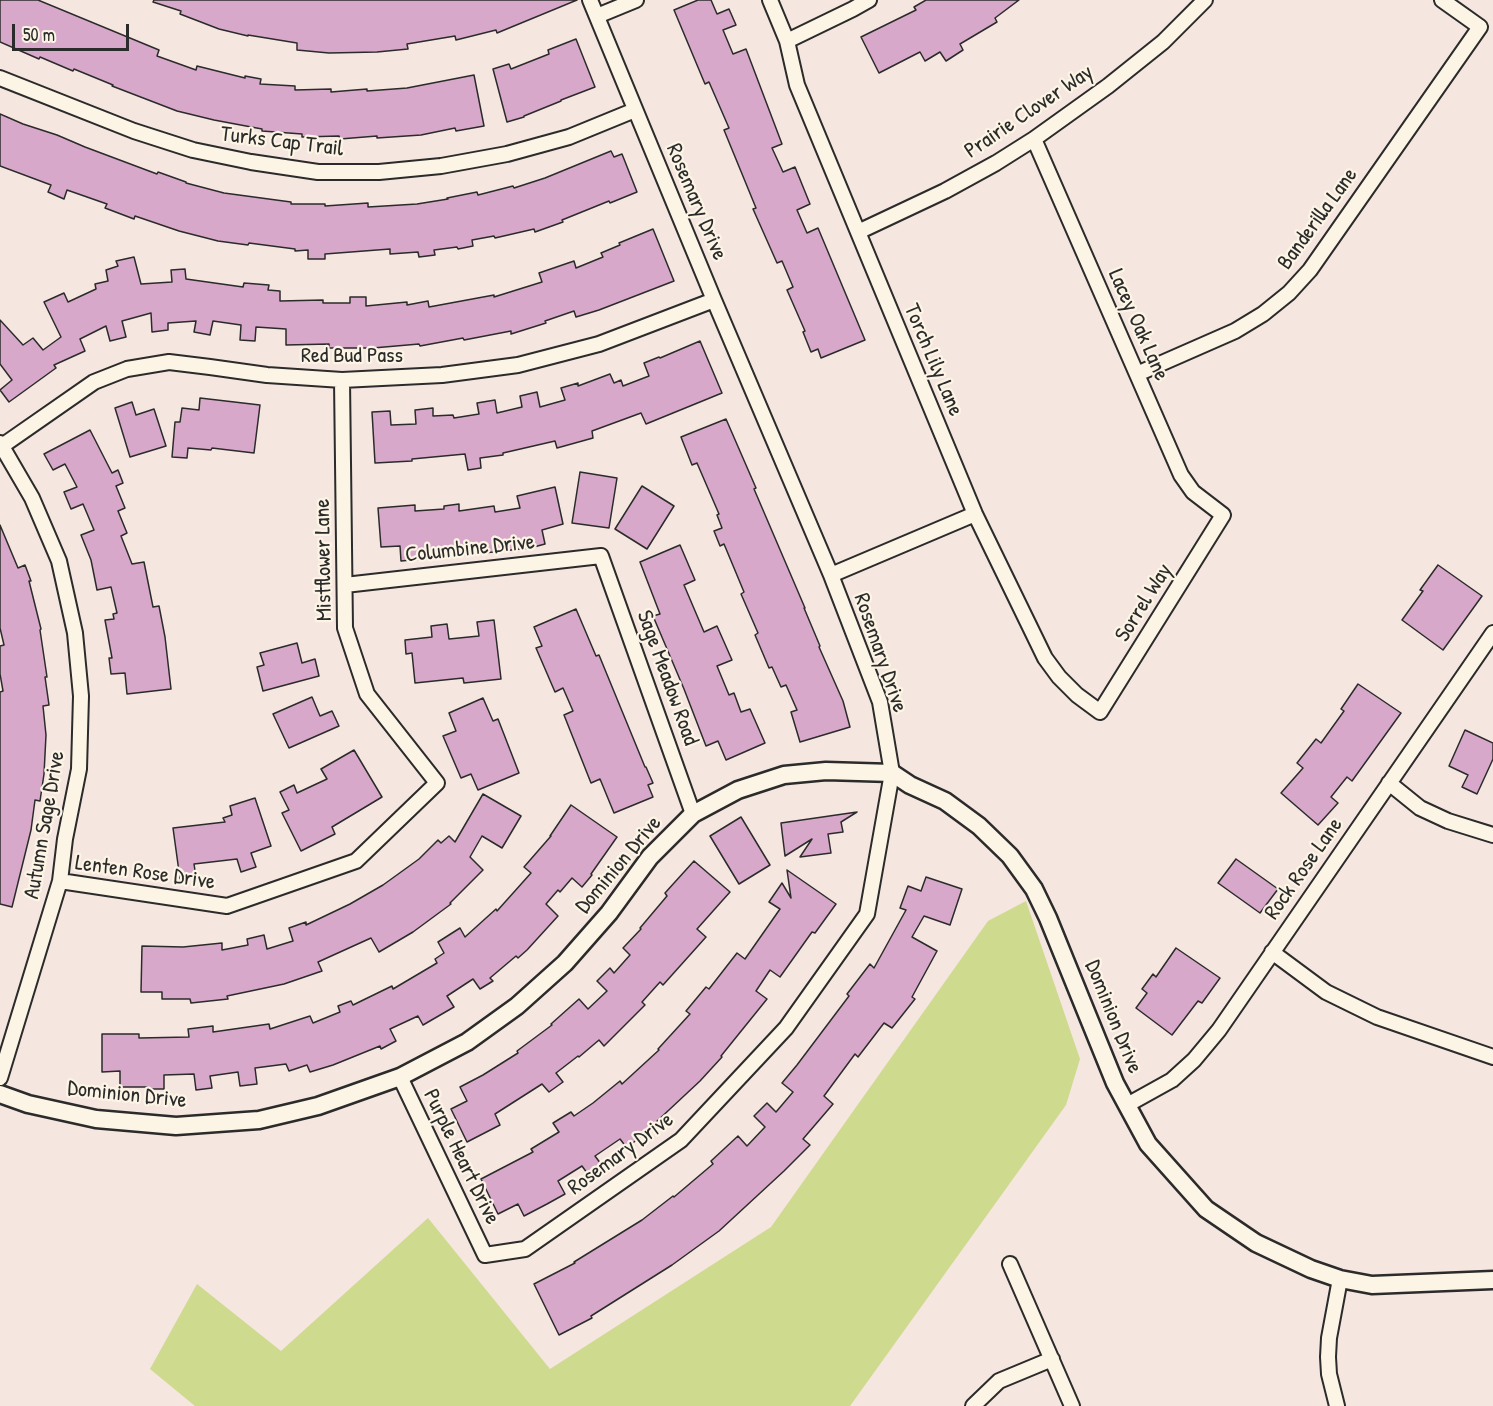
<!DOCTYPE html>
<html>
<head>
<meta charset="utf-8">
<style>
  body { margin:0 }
  #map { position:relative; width:1493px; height:1406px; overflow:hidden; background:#f5e6df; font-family:"Patrick Hand",sans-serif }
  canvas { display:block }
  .scale { position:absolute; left:12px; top:24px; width:117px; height:27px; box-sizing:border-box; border:3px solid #2b2b2b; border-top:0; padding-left:8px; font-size:18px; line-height:21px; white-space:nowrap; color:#2b2b2b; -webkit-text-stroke:4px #fcf5e5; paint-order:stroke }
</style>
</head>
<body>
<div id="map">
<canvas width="1493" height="1406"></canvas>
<div class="scale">50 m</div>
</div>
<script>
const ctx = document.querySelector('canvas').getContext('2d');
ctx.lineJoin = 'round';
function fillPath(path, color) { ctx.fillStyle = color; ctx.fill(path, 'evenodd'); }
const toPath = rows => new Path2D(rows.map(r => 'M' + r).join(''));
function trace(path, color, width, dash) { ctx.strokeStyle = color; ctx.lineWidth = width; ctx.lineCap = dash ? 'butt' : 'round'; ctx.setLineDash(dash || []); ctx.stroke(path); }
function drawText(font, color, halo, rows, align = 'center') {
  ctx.font = font + ' "Patrick Hand",sans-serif'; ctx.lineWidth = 4.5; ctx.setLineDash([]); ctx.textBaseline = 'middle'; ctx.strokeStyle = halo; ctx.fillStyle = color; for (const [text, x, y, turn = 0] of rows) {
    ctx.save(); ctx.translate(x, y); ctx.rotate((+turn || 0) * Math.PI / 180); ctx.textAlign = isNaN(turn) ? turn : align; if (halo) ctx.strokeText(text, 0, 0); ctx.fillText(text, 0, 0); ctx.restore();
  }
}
fillPath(toPath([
  [1026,901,1080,1059,1066,1105,850,1406,195,1406,150,1369,197,1284,281,1351,428,1218,550,1369,771,1227,988,921]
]), '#ceda8e');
const building = toPath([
  [0,0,38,0,159,50,157,56,196,70,197,66,245,78,245,76,261,79,260,84,295,86,295,90,331,89,331,92,367,89,367,91,407,88,474,75,484,126,456,131,455,128,421,135,377,138,377,136,340,139,339,136,302,137,302,134,262,131,262,129,214,120,177,111,112,86,113,85,74,69,73,71,40,57,39,59,0,42,0,0],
  [154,0,577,0,497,33,496,30,456,40,455,36,407,44,408,49,377,52,329,53,297,50,297,43,248,35,248,36,219,29,180,14,181,11,153,2,154,0],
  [698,0,711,0,717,14,729,9,736,25,723,30,733,54,746,49,782,144,772,148,783,172,795,167,810,204,797,210,807,233,818,228,865,340,821,358,818,349,811,352,803,332,805,331,787,290,793,287,782,261,777,263,753,209,756,208,724,130,729,128,709,82,705,84,674,10,698,0],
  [926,0,1019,0,995,18,997,22,960,44,963,50,946,61,940,52,925,61,920,52,879,73,861,37,916,10,914,7,926,0],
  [576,39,595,87,561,100,561,101,524,116,524,117,507,122,493,69,509,64,511,69,549,54,548,50,576,39],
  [0,114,23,124,57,135,85,147,157,174,158,172,186,182,186,183,224,193,291,202,291,204,325,204,325,206,368,203,368,207,417,204,448,199,447,198,477,192,478,195,513,186,514,188,545,178,611,151,614,157,622,154,637,192,610,203,609,201,562,220,563,222,535,232,534,229,495,238,494,236,472,240,473,246,458,249,457,247,434,250,435,255,419,257,418,252,390,254,390,249,325,254,325,259,308,259,308,250,295,251,295,249,249,243,248,245,218,241,179,231,135,216,134,219,105,208,107,204,67,190,64,199,48,192,51,185,0,166,0,114],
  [653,229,674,281,599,310,576,317,574,311,545,321,546,323,511,334,511,331,464,340,463,338,420,346,419,344,373,348,329,348,329,344,286,345,286,329,256,327,255,341,240,340,241,325,213,321,210,335,194,332,196,321,168,323,168,330,152,332,151,313,122,321,126,337,110,341,106,326,80,339,85,351,54,365,56,368,9,402,0,390,12,380,0,364,0,320,23,345,33,338,43,350,61,337,44,302,64,293,68,302,96,289,95,284,108,281,106,270,118,266,116,261,134,257,141,284,172,282,171,270,185,269,186,279,243,287,244,283,269,285,268,290,280,291,280,301,323,300,323,303,350,303,350,297,366,297,366,306,407,302,407,305,428,301,429,307,494,295,494,297,542,282,539,273,574,261,576,268,603,257,601,253,620,245,619,243,653,229],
  [700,341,722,393,646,424,641,413,592,431,593,438,557,448,555,441,503,453,503,455,480,458,481,468,468,470,465,454,412,459,412,461,375,463,372,412,390,411,391,425,416,424,415,410,433,408,433,416,453,415,454,418,479,414,477,403,495,400,497,413,522,407,520,396,537,392,540,407,565,400,561,388,578,383,578,386,610,374,614,383,621,380,623,386,649,376,644,363,659,357,660,358,700,341],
  [200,398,260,405,254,453,212,448,211,450,188,448,187,458,172,457,175,422,180,422,182,408,199,410,200,398],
  [132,402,136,415,154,409,166,446,130,457,115,408,132,402],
  [726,419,756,488,754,489,805,608,804,608,820,646,819,647,843,701,850,727,800,742,791,712,797,710,786,685,781,687,772,667,769,668,755,635,758,633,741,594,744,592,724,544,720,546,714,531,722,528,717,515,719,514,697,463,692,465,681,437,726,419],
  [90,430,112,473,118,470,123,483,116,486,125,508,118,511,127,533,121,536,132,564,144,562,153,607,159,606,165,637,171,689,127,694,125,673,111,674,109,658,112,658,105,620,114,619,113,614,117,613,111,587,97,590,91,560,81,535,94,530,83,504,71,509,64,492,77,487,65,464,53,470,44,454,90,430],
  [580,472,617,478,609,528,572,523,580,472],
  [642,486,674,506,647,549,615,529,642,486],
  [555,487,563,524,542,530,545,544,530,548,484,553,401,561,400,546,381,547,378,508,415,505,415,511,444,509,444,506,459,504,459,511,494,506,495,512,520,508,517,496,555,487],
  [0,525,18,568,25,565,31,581,29,581,41,629,40,630,47,677,45,677,49,705,43,706,46,735,44,774,40,801,35,800,31,830,12,907,0,904,0,692,3,691,0,674,0,646,4,645,0,628,0,525],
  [680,545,695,580,684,585,704,632,717,626,732,660,717,666,729,695,734,693,741,712,750,709,765,743,726,760,718,741,706,746,684,689,653,616,660,614,640,562,680,545],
  [1438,565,1482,596,1443,650,1402,620,1423,591,1420,590,1438,565],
  [576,609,596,656,599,655,645,767,646,767,653,783,648,785,653,797,614,813,600,779,591,783,564,715,573,711,563,688,555,692,536,648,542,646,534,627,576,609],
  [494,620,501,679,464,683,463,678,415,683,412,653,406,654,405,640,432,637,431,626,447,624,449,639,479,636,477,622,494,620],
  [297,643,302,663,315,659,319,676,263,691,257,667,264,665,260,653,297,643],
  [1358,684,1401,713,1352,781,1347,777,1331,797,1338,803,1318,825,1281,793,1303,768,1297,763,1316,739,1321,743,1344,711,1341,709,1358,684],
  [312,697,320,716,332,711,339,726,289,748,273,714,312,697],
  [483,698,493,721,498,719,519,773,478,790,471,774,461,778,443,736,456,731,449,713,483,698],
  [1465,730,1493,743,1493,759,1477,794,1462,787,1468,775,1449,766,1465,730],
  [354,750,382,797,332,827,335,834,301,851,282,813,289,810,280,792,294,785,297,793,327,779,321,769,354,750],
  [483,794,521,816,502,848,482,836,470,857,483,870,450,903,451,904,413,932,379,952,371,938,318,962,322,971,284,984,227,996,228,999,191,1003,190,999,162,999,162,992,141,992,142,946,183,947,222,943,222,950,248,945,247,939,264,935,267,949,293,941,289,928,306,922,306,925,350,904,383,885,419,859,438,840,441,843,449,836,455,842,483,794],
  [255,798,271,846,251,853,256,867,241,872,237,859,194,864,196,877,180,879,173,828,225,822,223,818,232,815,230,806,255,798],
  [571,805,617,837,591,874,592,875,582,887,572,878,560,892,558,890,546,904,558,916,527,950,518,958,516,956,490,978,493,981,480,989,473,979,447,996,454,1007,423,1025,418,1016,390,1029,396,1041,381,1049,380,1046,333,1065,310,1072,307,1065,289,1071,286,1064,255,1068,257,1084,240,1086,238,1072,210,1076,212,1088,196,1090,194,1074,164,1075,164,1089,148,1089,148,1087,120,1087,120,1071,102,1072,102,1034,139,1034,139,1038,189,1037,188,1029,213,1026,213,1032,269,1024,270,1029,310,1016,313,1023,340,1012,338,1006,351,1001,353,1005,392,986,393,989,437,963,435,959,444,953,438,942,460,928,465,937,496,909,497,911,531,873,524,867,551,836,550,836,571,805],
  [857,812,841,822,843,832,828,834,831,853,800,857,812,839,785,856,781,823,857,812],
  [741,817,770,865,739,884,710,836,741,817],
  [1236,859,1278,889,1260,913,1218,883,1236,859],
  [694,861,730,892,697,929,706,937,663,985,660,982,642,1002,645,1005,604,1046,599,1040,579,1057,578,1056,556,1073,563,1082,549,1092,542,1084,495,1114,500,1125,467,1142,451,1109,467,1101,460,1087,483,1075,518,1053,517,1051,552,1025,551,1024,579,999,588,1009,607,991,597,981,610,968,614,973,630,955,623,948,641,929,640,928,667,896,665,893,694,861],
  [787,870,836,904,815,933,812,932,780,977,770,970,756,991,767,999,721,1056,722,1057,700,1081,655,1123,655,1124,627,1148,620,1139,595,1156,604,1168,590,1177,582,1166,558,1181,565,1194,547,1204,524,1216,518,1204,498,1214,481,1179,533,1152,531,1149,559,1132,553,1123,571,1112,574,1116,593,1103,620,1081,622,1084,659,1050,658,1049,690,1014,686,1011,706,987,709,989,737,953,745,959,780,909,769,902,782,883,791,898,787,870],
  [926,877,962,889,950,925,924,916,912,937,937,951,912,997,915,999,892,1028,884,1023,858,1057,855,1054,824,1096,833,1104,803,1139,810,1145,784,1171,719,1231,672,1265,591,1316,592,1318,559,1335,534,1284,575,1263,574,1262,642,1220,673,1196,674,1197,713,1164,711,1161,738,1136,747,1146,765,1127,754,1116,767,1103,776,1112,793,1092,782,1083,797,1065,849,996,847,994,870,964,874,968,906,910,900,908,908,886,921,891,926,877],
  [1176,948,1220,978,1202,1003,1198,1001,1172,1035,1136,1008,1147,993,1142,989,1153,974,1156,977,1176,948]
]);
fillPath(building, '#d7a8c9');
trace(building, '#2b2b2b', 1.5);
const minor = toPath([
  [770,0,787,41,797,85,975,514,1045,658,1059,677,1077,695,1100,712,1223,515,1193,492,1181,475,1034,139],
  [597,16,636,0],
  [787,41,853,9,869,0],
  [0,78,134,131,193,150,251,162,318,172,379,172,441,166,507,154,569,137,635,110],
  [858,232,945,191,996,163,1034,139,1108,86,1163,42,1205,0],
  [1137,374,1235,331,1263,314,1289,293,1310,270,1480,27,1442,0],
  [0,443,32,498,59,561,75,633,81,696,79,769,65,839,60,881,0,1078],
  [2,446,94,382,127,369,169,362,210,367,267,375,342,380,442,375,518,365,599,344,714,300],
  [831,575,975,514],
  [345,585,601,556,693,814],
  [1389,783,1420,808,1448,821,1493,835],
  [60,881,227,906,356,861,437,783,367,694,345,628,342,380],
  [1272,952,1326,992,1377,1017,1493,1057],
  [400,1077,485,1255,525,1249,681,1140,786,1028,867,914,892,773,880,702,831,575,714,300,590,0],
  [1127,1105,1172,1080,1194,1060,1219,1030,1493,633],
  [1010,1264,1072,1406],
  [973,1406,999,1381,1052,1359],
  [1337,1406,1329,1374,1328,1357,1329,1338,1340,1279]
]);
const tertiary = toPath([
  [0,1094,28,1104,96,1119,176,1126,259,1120,318,1106,400,1077,467,1042,517,1006,565,963,609,913,650,857,693,814,738,790,784,775,826,771,892,773,910,785,945,801,979,826,1010,856,1034,889,1048,918,1115,1083,1148,1144,1206,1209,1256,1243,1311,1269,1340,1279,1372,1285,1493,1280]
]);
trace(minor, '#2b2b2b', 18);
trace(tertiary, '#2b2b2b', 21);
trace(minor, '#fcf5e5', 14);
trace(tertiary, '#fcf5e5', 16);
drawText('22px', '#2b2b2b', '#fcf5e5', [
  ["Prairie Clover Way",1029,112,-34],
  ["Turks Cap Trail",282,142,7],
  ["Rosemary Drive",696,202,67],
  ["Banderilla Lane",1318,219,-54],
  ["Lacey Oak Lane",1138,325,66],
  ["Red Bud Pass",352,356],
  ["Torch Lily Lane",933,360,67],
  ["Columbine Drive",470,549,-6],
  ["Mistflower Lane",324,560,-91],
  ["Sorrel Way",1144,603,-58],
  ["Rosemary Drive",880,653,71],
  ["Sage Meadow Road",667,678,70],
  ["Autumn Sage Drive",45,825,-80],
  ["Dominion Drive",619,865,-50],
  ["Rock Rose Lane",1304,869,-55],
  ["Lenten Rose Drive",145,873,8],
  ["Dominion Drive",1113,1017,68],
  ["Dominion Drive",127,1095,6],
  ["Rosemary Drive",621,1154,-36],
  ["Purple Heart Drive",461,1157,64]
]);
</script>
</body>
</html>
